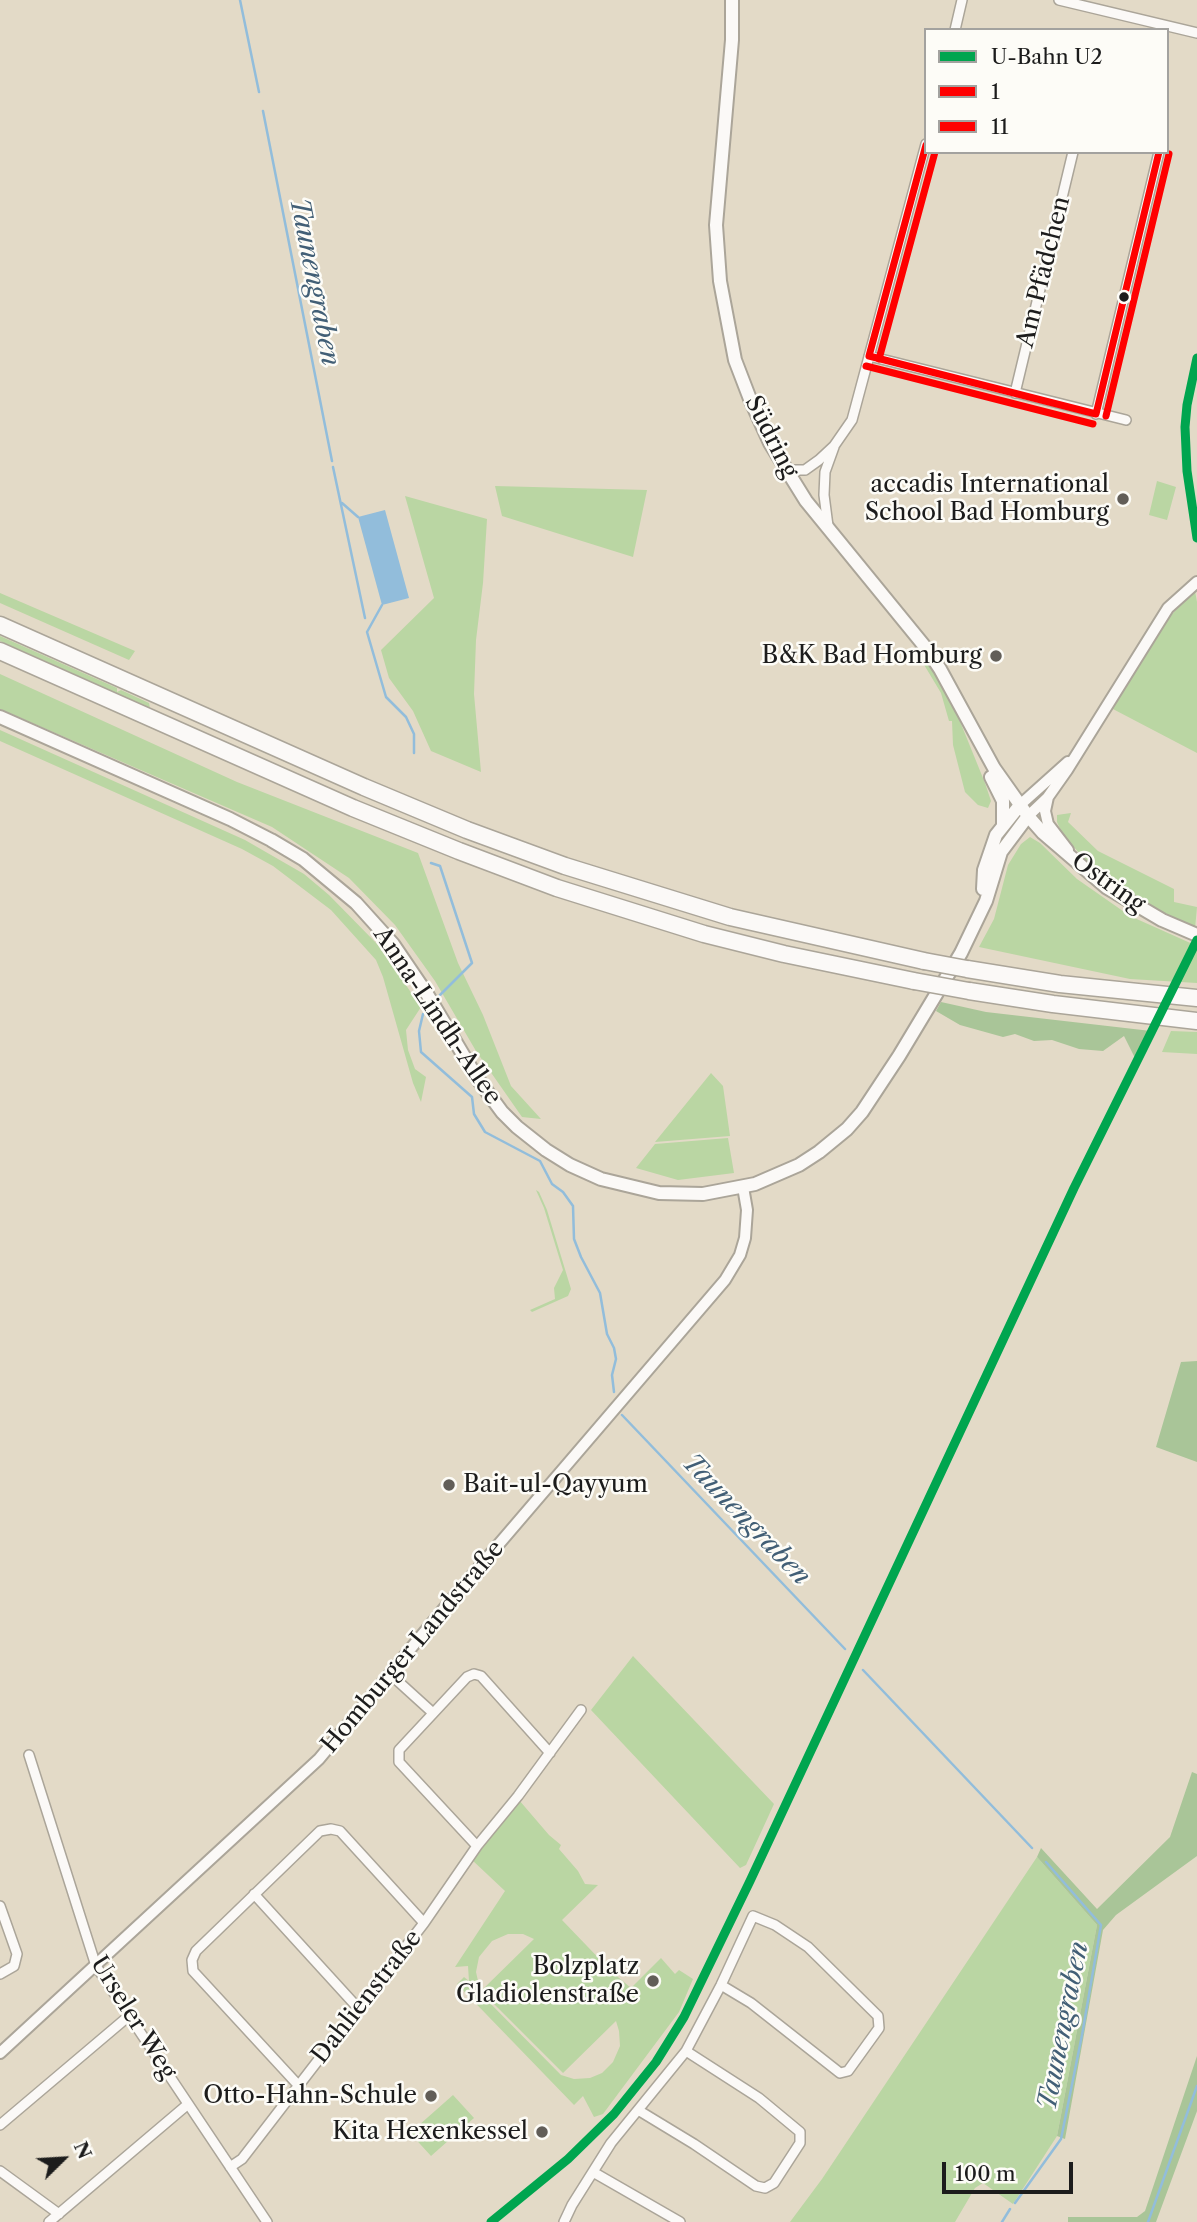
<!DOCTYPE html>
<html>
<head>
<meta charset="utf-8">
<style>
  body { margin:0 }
  #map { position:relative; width:1197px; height:2222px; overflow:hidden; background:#e3dac7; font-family:"Libre Caslon Text",serif }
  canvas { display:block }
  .legend { position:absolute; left:924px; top:28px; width:245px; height:126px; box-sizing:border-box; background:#fdfcf7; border:2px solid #a3a29f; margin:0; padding:9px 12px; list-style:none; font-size:21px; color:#1c1c1c }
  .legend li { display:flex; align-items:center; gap:14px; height:35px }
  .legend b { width:35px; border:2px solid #a3a29f }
  .north { position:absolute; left:28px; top:2124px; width:70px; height:70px; -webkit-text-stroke:5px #fdfcf7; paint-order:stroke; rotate:66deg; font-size:19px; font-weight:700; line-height:28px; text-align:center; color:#1c1c1c }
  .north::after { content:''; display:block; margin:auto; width:24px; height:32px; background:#1c1c1c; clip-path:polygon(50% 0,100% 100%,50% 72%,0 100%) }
  .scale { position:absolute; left:942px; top:2162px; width:131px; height:32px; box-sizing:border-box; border:4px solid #1c1c1c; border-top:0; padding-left:9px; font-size:21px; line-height:24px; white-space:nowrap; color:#1c1c1c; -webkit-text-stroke:5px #fdfcf7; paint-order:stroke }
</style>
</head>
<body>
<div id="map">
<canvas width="1197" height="2222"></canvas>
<ul class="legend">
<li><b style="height:9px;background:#00a54f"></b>U-Bahn U2</li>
<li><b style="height:9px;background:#f00"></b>1</li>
<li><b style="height:9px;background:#f00"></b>11</li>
</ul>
<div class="north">N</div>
<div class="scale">100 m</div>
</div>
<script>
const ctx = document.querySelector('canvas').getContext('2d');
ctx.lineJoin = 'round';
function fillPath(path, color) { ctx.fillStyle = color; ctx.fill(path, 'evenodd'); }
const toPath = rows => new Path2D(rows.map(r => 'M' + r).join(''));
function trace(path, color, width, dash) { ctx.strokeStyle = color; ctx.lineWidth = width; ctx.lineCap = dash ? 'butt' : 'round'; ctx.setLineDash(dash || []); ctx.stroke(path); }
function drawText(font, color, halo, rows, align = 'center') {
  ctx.font = font + ' "Libre Caslon Text",serif'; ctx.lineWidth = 5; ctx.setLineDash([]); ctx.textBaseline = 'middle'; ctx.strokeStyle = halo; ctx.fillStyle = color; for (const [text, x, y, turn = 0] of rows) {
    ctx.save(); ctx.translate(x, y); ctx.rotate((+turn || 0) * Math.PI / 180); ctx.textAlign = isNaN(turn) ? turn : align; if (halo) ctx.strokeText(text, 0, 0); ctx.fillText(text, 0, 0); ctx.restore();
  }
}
fillPath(toPath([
  [1157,481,1176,487,1167,520,1149,515],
  [495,486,647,490,633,557,502,516],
  [405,496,487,519,483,583,476,640,474,694,481,772,431,751,413,711,389,678,381,650,434,598],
  [1195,591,1197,602,1197,753,1111,708,1169,617],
  [0,593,135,651,129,660,0,603],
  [0,636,117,688,117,692,121,690,149,703,150,708,0,641],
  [914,648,922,650,946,687,985,783,991,801,988,808,978,805,965,792,953,745,952,721,949,721,941,693],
  [0,674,237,782,418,853,458,963,483,1015,511,1086,541,1119,522,1117,476,1051,435,981,395,925,349,878,272,827,0,709],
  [0,730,245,840,304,874,329,895,379,946,421,1007,406,1030,408,1050,415,1069,426,1077,421,1102,413,1083,383,977,376,960,331,910,273,866,242,849,0,741],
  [1071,813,1068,822,1098,851,1174,889,1174,902,1197,907,1195,929,1163,915,1124,891,1084,859,1062,833,1057,822,1057,815],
  [1030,837,1040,843,1077,879,1130,916,1197,946,1197,983,1130,979,979,947,994,919,1008,865,1021,844],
  [1171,1031,1197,1032,1197,1054,1162,1052],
  [711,1073,723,1086,730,1136,655,1142],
  [728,1138,734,1173,678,1180,636,1168,655,1144],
  [536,1190,539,1192,547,1210,571,1289,568,1296,532,1312,530,1310,555,1299,554,1288,563,1270,544,1208],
  [633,1656,774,1804,746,1865,740,1868,591,1710],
  [519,1800,549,1835,561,1845,559,1849,578,1871,585,1884,598,1885,562,1920,612,1972,631,1988,661,1958,675,1974,679,1970,693,1979,679,2012,603,2114,594,2117,583,2096,574,2105,457,1984,464,1977,469,1981,468,1966,455,1967,505,1891,471,1859],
  [508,1934,523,1934,534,1939,481,1991,563,2073,616,2021,619,2031,620,2046,613,2062,602,2073,590,2078,574,2079,561,2075,481,1994,476,1972,479,1957,492,1941],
  [1037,1857,1097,1925,1057,2136,1013,2204,983,2183,975,2188,955,2222,790,2222,822,2179],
  [453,2095,474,2118,431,2156,410,2133]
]), '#bad6a3');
fillPath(toPath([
  [941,1002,986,1012,1151,1031,1135,1058,1124,1036,1103,1051,1079,1049,1052,1040,1034,1041,1015,1034,1003,1037,960,1025,936,1011],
  [1197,1361,1197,1462,1156,1447,1181,1362],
  [1192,1772,1197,1774,1197,1856,1116,1915,1103,1930,1065,2139,1057,2136,1097,1925,1037,1857,1041,1848,1097,1909,1170,1837],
  [1197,2056,1197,2111,1156,2222,1068,2222,1068,2217,1137,2217,1145,2211]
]), '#a9c598');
fillPath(toPath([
  [385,510,409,598,382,605,358,517]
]), '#92bddb');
trace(toPath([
  [240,0,259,92],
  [263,111,332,461],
  [333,467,365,618],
  [342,503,358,517],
  [382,605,367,632,386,697,406,717,414,734,414,753],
  [431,863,440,866,472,963,440,995],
  [423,1014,419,1031,421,1052,472,1097,474,1114,485,1132,540,1161,552,1184,563,1192,573,1206,574,1239,581,1257,600,1293,607,1334,614,1348,616,1359,612,1375,614,1392],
  [622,1415,845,1649],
  [863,1670,1032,1848],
  [1015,2203,1061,2139,1082,2035,1101,1925,1046,1862],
  [1002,2222,1010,2209],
  [1148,2222,1197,2086]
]), '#92bddb', 2.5);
const minor = toPath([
  [1059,0,1197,33],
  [955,30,962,0],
  [869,356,1126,420],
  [1015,393,1073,152],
  [1096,414,1159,152],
  [786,470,805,470,819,460,834,446,852,420,926,144],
  [828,526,824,495,825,472,834,447],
  [390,1674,433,1713],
  [29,1755,96,1966,267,2222],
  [477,1846,399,1762,399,1750,467,1677,474,1674,481,1676,550,1753],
  [254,1894,358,2008],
  [0,1906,17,1954,14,1966,0,1974],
  [299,2086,193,1971,192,1960,196,1951,320,1831,331,1829,340,1831,424,1923],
  [638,2110,694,2144,756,2186,765,2188,774,2183,800,2143,800,2132,759,2098,686,2051],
  [0,2125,130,2015],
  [230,2167,242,2159,424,1923,477,1846,518,1796,581,1710],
  [0,2171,59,2214],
  [593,2172,680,2222],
  [49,2222,187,2105],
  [564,2222,572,2205,611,2143,686,2051,721,1985,753,1916,775,1925,808,1947,878,2016,879,2028,848,2071,840,2073,751,2003,721,1985]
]);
const tertiary = toPath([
  [1048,797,1045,811,1048,824,1068,850],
  [1020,805,1068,762],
  [1028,816,1048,797,1067,770,1168,608,1197,582],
  [0,2053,319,1759,451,1600,725,1280,740,1255,745,1238,747,1210,743,1187]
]);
const secondary = toPath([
  [732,0,732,40,716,225,720,281,735,360,750,399,770,443,806,501,926,648,940,669,994,768,1028,816,1043,833,1106,887,1162,920,1197,935],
  [0,717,230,819,271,840,303,859,356,903,393,944,427,994,477,1078,502,1112,517,1127,546,1150,570,1165,601,1179,659,1193,703,1194,755,1184,799,1165,819,1152,847,1129,862,1112,899,1056,961,953,986,901,1001,852,1028,816],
  [991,777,1003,801,1003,824],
  [983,889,984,870,996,835,1020,805]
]);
const motorway = toPath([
  [0,625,364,787,467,830,565,866,730,917,924,961],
  [0,651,353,808,459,851,557,888,704,934,784,954,914,981],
  [967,969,1060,984,1197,998],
  [969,991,1053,1004,1197,1021]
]);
trace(minor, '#aba599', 12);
trace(tertiary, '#aba599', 14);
trace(secondary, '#aba599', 16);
trace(motorway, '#aba599', 19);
trace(minor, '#fbf9f7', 9);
trace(tertiary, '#fbf9f7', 10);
trace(secondary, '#fbf9f7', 12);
trace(motorway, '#fbf9f7', 16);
const motorwayBridge = toPath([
  [924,961,967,969],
  [914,981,969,991]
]);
trace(motorwayBridge, '#aba599', 19, []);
trace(motorwayBridge, '#fbf9f7', 16);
trace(toPath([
  [869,356,1096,414],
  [869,356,926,145],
  [1096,414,1159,152]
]), '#f00', 7);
trace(toPath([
  [879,359,935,152],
  [866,366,1093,424],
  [1106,416,1169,154]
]), '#f00', 7);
trace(toPath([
  [1197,358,1187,405,1185,427,1187,471,1197,538],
  [491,2222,568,2159,614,2114,656,2062,684,2017,750,1881,1074,1188,1197,940]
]), '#00a54f', 9);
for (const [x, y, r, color] of [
  [1124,297,6,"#1c1c1c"],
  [1123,499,7,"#625e58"],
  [996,656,7,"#625e58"],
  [449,1485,7,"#625e58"],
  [653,1981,7,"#625e58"],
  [431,2096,7,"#625e58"],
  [542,2132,7,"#625e58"]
]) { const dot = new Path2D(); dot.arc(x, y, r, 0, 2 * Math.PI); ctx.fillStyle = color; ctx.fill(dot); trace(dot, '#fdfcf7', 2.5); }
drawText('24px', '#1c1c1c', '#fdfcf7', [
  ["Am Pfädchen",1044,272,-76],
  ["Südring",771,437,63],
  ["Ostring",1108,883,36],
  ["Anna-Lindh-Allee",437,1016,56],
  ["Homburger Landstraße",413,1647,-50],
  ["Dahlienstraße",367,1997,-52],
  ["Urseler Weg",133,2018,58]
]);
drawText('24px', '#1c1c1c', '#fdfcf7', [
  ["accadis International",1109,485],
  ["School Bad Homburg",1109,513],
  ["B&K Bad Homburg",982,656],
  ["Bait-ul-Qayyum",463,1485,"left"],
  ["Bolzplatz",639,1967],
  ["Gladiolenstraße",639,1995],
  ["Otto-Hahn-Schule",417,2096],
  ["Kita Hexenkessel",528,2132]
], 'right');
drawText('italic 26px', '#425f76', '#fdfcf7', [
  ["Taunengraben",314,282,79],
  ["Taunengraben",746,1520,46],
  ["Taunengraben",1064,2026,-79]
]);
</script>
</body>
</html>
